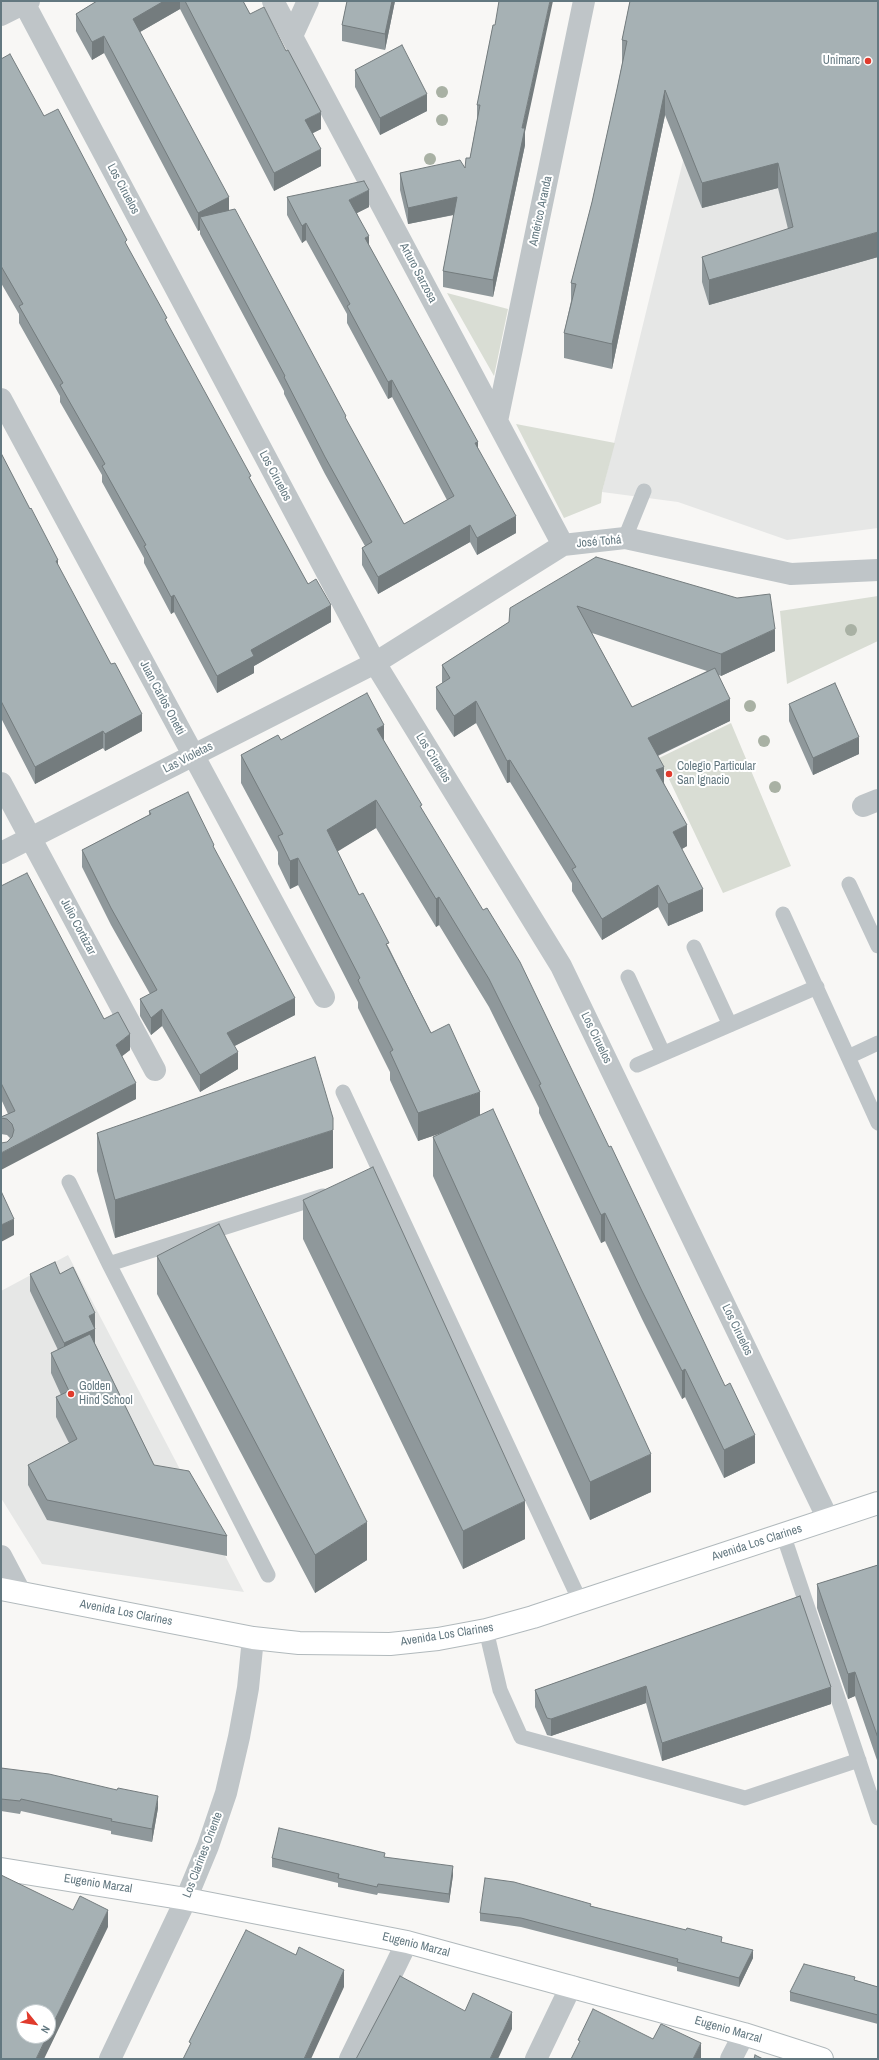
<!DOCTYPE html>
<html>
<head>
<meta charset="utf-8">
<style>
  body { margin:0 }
  #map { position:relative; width:879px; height:2060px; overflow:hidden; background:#f8f7f5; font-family:"Archivo Narrow",sans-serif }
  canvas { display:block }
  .frame { position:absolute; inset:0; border:2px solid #637880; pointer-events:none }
  .north { position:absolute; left:16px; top:2004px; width:40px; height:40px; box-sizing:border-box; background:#fff; border:1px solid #c1c9cc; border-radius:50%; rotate:120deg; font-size:11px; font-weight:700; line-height:16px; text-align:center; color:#637880 }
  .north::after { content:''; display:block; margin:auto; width:14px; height:18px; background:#e03b2d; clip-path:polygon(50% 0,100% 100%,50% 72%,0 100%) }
</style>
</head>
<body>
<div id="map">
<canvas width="879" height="2060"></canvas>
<div class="frame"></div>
<div class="north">N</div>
</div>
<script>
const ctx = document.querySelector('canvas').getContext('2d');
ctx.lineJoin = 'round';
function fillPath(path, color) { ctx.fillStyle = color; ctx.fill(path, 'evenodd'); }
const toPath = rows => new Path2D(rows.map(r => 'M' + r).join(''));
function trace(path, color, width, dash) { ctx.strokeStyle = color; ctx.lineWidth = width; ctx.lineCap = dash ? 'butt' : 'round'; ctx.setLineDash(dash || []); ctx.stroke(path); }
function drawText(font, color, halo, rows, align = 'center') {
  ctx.font = font + ' "Archivo Narrow",sans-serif'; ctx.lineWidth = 4; ctx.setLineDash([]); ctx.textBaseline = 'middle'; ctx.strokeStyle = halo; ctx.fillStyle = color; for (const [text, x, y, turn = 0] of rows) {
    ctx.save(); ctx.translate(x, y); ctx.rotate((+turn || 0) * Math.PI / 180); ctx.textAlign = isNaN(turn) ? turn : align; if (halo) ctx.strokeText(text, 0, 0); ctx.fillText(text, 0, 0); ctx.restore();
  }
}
fillPath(toPath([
  [714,1,878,1,878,528,787,540,678,502,602,492,683,161],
  [68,1255,244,1592,42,1564,1,1498,1,1291]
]), '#e6e7e6');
fillPath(toPath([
  [447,293,508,309,494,376],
  [516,424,615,443,602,492,601,503,564,518],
  [878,596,878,641,787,684,780,611],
  [731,723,791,866,723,893,659,758]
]), '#d9ddd4');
const secondary = toPath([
  [1,1589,253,1638,299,1643,390,1644,438,1639,486,1630,533,1617,878,1503],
  [1,1869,186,1899,407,1942,744,2034,822,2059]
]);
trace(secondary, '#b1b9bc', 24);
trace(toPath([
  [625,538,644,491],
  [849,884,878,946],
  [783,914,878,1123],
  [694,947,730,1025],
  [628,977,663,1053],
  [848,1057,878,1043],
  [637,1065,817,987],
  [343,1092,580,1601],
  [69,1182,109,1264,268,1575],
  [109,1264,323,1196],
  [783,1534,878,1818],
  [486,1630,500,1690,521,1737,745,1798,859,1760]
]), '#bfc5c8', 15);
trace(toPath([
  [23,1,375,663,561,966,828,1519],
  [273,1,563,545],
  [1,15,29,1],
  [292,36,308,1],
  [1,399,324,997],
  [497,421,584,1],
  [1,783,155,1070],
  [863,806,878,800],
  [1,853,375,663,563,545,625,538,791,574,878,570],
  [1,1556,20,1592],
  [350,2059,407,1942],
  [536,2059,571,1986],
  [731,2059,744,2034]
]), '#bfc5c8', 22);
trace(toPath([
  [110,2059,186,1899,208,1846,226,1793,239,1737,248,1688,253,1638]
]), '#bfc5c8', 22);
trace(secondary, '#fff', 22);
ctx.fillStyle = '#a9b1a4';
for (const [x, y] of [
  [442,92],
  [442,120],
  [430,159],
  [851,630],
  [750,706],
  [764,741],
  [775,787]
]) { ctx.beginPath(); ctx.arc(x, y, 6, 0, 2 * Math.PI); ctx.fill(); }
fillPath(toPath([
  [97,1,243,1,250,14,321,129,313,133,321,166,274,191,180,9,140,32,229,210,404,524,447,500,392,397,388,399,347,323,347,314,306,240,302,243,287,215,287,197,369,207,357,213,369,245,478,448,516,533,477,555,470,542,378,594,362,565,362,548,365,546,325,474,284,394,284,391,200,234,200,230,198,231,104,53,92,60,76,31,76,14],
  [347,1,395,1,385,50,342,41,342,25],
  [630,1,878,257,709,305,702,282,702,257,788,229,778,188,702,208,665,115,612,369,564,358,564,333,571,301,571,283,592,202,617,89,622,64,622,40],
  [493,25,525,132,525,145,493,297,443,287,443,271,454,215,408,224,400,190,400,173,465,168,470,158,477,120,477,105],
  [1,59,44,116,127,246,167,323,251,481,308,584,331,622,254,666,254,673,217,693,174,612,171,614,144,563,144,558,102,482,102,475,60,402,60,396,19,323,19,314,1,283],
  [355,70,427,111,380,135,355,87],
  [1,453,142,731,105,751,103,748,35,784,1,718],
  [596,557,775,651,721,676,719,675,730,721,658,756,664,783,687,846,682,849,703,911,668,926,658,907,602,940,572,891,572,883,510,782,507,783,476,723,454,737,436,709,436,687,442,683,442,665,509,622],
  [592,633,707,671,632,707],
  [789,704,859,754,813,775,789,721],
  [281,740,384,741,422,810,755,1463,724,1478,685,1397,682,1399,642,1319,605,1241,601,1243,539,1113,539,1108,489,1007,439,925,436,927,376,828,337,851,359,895,389,948,431,1033,480,1115,651,1492,590,1520,433,1176,433,1137,446,1131,418,1141,390,1080,390,1072,358,1008,358,1002,298,885,290,889,278,864,278,852,241,783,241,755],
  [877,803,878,803,878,819,877,818],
  [149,811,214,849,295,1015,234,1046,238,1069,200,1092,162,1026,151,1035,140,1016,140,999,150,994,111,925,82,867,82,850,149,815],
  [1,886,104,1019,130,1050,122,1056,136,1099,7,1142,10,1138,7,1135,1,1134,1,1117,8,1114,1,1099],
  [97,1133,333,1168,115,1238,97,1171],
  [303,1200,525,1539,463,1569,303,1239],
  [157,1256,367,1560,315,1593,157,1294],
  [30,1274,60,1274,95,1313,95,1344,154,1465,227,1536,227,1556,47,1520,28,1485,28,1465,69,1443,56,1417,56,1397,61,1395,51,1373,51,1353,58,1350,30,1291],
  [878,1565,878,1763,855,1696,848,1699,817,1608,817,1584],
  [800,1596,831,1704,662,1761,646,1703,551,1736,547,1735,535,1707,535,1690],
  [1,1768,158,1808,152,1842,111,1834,111,1831,21,1811,20,1814,1,1811],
  [385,1857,453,1875,449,1903,378,1893,377,1895,338,1887,338,1883,272,1867,272,1858],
  [591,1906,722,1943,753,1958,739,1987,677,1971,677,1967,521,1927,480,1921,480,1913],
  [855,1980,878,1987,878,2024,790,2001,790,1992]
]), '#8f989b');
fillPath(toPath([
  [164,1,180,1,180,9,133,36,133,19],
  [392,1,395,1,385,50,385,34],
  [550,1,553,1,525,132,525,145,493,297,493,280,522,128],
  [104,36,104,53,92,60,92,42],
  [665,90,665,115,612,369,612,344],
  [427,94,427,111,380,135,380,118],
  [321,112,321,129,305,137,305,120],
  [321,149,321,166,274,191,274,173],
  [778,163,778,188,702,208,702,183],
  [369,190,369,207,349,217,349,200],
  [229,197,229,214,200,217,200,230,198,231,198,213],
  [457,197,457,214,408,224,408,208],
  [306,223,306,240,302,243,302,226],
  [878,232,878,257,709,305,709,280],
  [369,236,369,253,365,238],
  [392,380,392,397,388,399,388,382],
  [478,442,478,459,475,443],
  [516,516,516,533,477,555,477,538],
  [470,525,470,542,378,594,378,577],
  [58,560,58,577,56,561],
  [174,595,174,612,171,614,171,597],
  [331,605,331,622,254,666,254,673,217,693,217,676,251,650],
  [775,629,775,651,721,676,721,654],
  [730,699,730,721,648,760,648,738],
  [476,701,476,723,454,737,454,716],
  [142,714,142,731,105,751,105,734],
  [384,725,384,753,377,729],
  [103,731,103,748,35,784,35,767],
  [859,737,859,754,813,775,813,758],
  [510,760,510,782,507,783,507,761],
  [664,767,664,789,656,770],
  [376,800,376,828,327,858,327,830],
  [687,825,687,846,673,854,673,832],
  [298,858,298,885,290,889,290,861],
  [658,885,658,907,602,940,602,919],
  [703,889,703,911,668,926,668,904],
  [439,897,439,925,436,927,436,899],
  [295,998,295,1015,227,1050,227,1033],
  [162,1009,162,1026,151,1035,151,1018],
  [130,1034,130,1050,116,1061,116,1045],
  [238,1052,238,1069,200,1092,200,1075],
  [136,1083,136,1099,1,1170,1,1153],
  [480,1092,480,1120,418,1141,418,1113],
  [333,1130,333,1168,115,1238,115,1200],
  [605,1213,605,1241,601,1243,601,1215],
  [14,1219,14,1235,1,1242,1,1225],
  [95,1313,95,1346,64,1361,64,1343,89,1316],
  [685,1369,685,1397,682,1399,682,1371],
  [755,1435,755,1463,724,1478,724,1450],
  [651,1454,651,1492,590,1520,590,1482],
  [525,1501,525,1539,463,1569,463,1531],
  [367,1522,367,1560,315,1593,315,1555],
  [855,1672,855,1696,848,1699,848,1674],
  [646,1686,646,1703,551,1736,551,1719],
  [831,1687,831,1704,662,1761,662,1743],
  [158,1796,158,1808,152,1842,152,1829],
  [453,1866,453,1875,449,1903,449,1894],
  [108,1910,108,1927,44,2059,36,2059,47,2036,48,2036,48,2034],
  [753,1950,753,1958,739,1987,739,1978],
  [344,1970,344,1987,311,2059,304,2059],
  [512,2012,512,2029,498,2059,490,2059],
  [701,2043,701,2059,693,2059]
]), '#747c7e');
const building = toPath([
  [97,1,164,1,133,19,229,197,198,213,104,36,92,42,76,14,97,1],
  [185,1,243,1,250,14,264,7,286,51,288,50,321,112,305,120,321,149,274,173,185,1],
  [347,1,392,1,385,34,342,25,347,1],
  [499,1,550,1,522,128,525,128,493,280,443,271,457,197,408,208,400,173,460,160,465,168,466,158,470,158,480,105,477,105,493,25,495,25,499,1],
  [630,1,878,1,878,232,709,280,702,257,793,227,778,163,702,183,665,90,612,344,564,333,576,284,571,283,592,202,617,89,627,41,622,40,630,1],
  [402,45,427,94,380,118,355,70,402,45],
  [10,54,44,116,58,109,127,240,125,242,167,318,165,319,251,476,249,477,308,584,316,579,331,605,251,650,254,656,217,676,174,595,171,597,144,546,146,545,102,466,105,464,60,385,63,383,19,306,23,304,1,266,1,59,10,54],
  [364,181,369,190,349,200,369,236,365,238,478,442,475,443,516,516,477,538,470,525,378,577,362,548,372,542,325,457,284,377,285,376,200,217,235,209,346,416,345,417,404,524,454,496,392,380,388,382,347,306,350,304,306,223,302,226,287,197,364,181],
  [1,453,30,509,31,508,58,560,56,561,111,664,115,663,142,714,105,734,103,731,35,767,1,701,1,453],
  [596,557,737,598,770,594,775,629,721,654,577,606,632,707,715,668,730,699,648,738,664,767,656,770,687,825,673,832,703,889,668,904,658,885,602,919,572,869,576,867,510,760,507,761,476,701,454,716,436,687,450,678,442,665,509,622,510,608,596,557],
  [835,683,859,737,813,758,789,704,835,683],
  [367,693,384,725,377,729,422,805,420,806,483,910,487,908,520,962,609,1147,611,1146,725,1386,730,1383,755,1435,724,1450,685,1369,682,1371,642,1291,605,1213,601,1215,539,1085,541,1084,489,979,439,897,436,899,376,800,327,830,359,895,363,893,389,943,386,944,431,1033,449,1024,480,1092,418,1113,390,1052,393,1050,358,980,360,978,298,858,290,861,278,836,283,834,241,755,278,735,281,740,367,693],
  [188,792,214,845,213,846,295,998,227,1033,238,1052,200,1075,162,1009,151,1018,140,999,157,990,111,908,82,850,151,814,149,811,188,792],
  [27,873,104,1019,118,1012,130,1034,116,1045,136,1083,1,1153,1,1143,7,1142,12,1137,14,1130,12,1124,7,1119,1,1118,1,1117,15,1111,1,1083,1,886,27,873],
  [315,1057,333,1118,333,1130,115,1200,97,1133,315,1057],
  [493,1109,651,1454,590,1482,433,1137,493,1109],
  [373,1167,525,1501,463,1531,303,1200,373,1167],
  [1,1191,14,1219,1,1225,1,1191],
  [219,1224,367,1522,315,1555,157,1256,219,1224],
  [55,1262,60,1274,73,1267,95,1313,89,1316,95,1329,64,1343,30,1274,55,1262],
  [90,1334,154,1465,189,1471,227,1536,47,1500,28,1465,77,1439,56,1397,69,1391,51,1353,90,1334],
  [878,1565,878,1738,855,1672,848,1674,817,1584,878,1565],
  [800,1596,831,1687,662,1743,646,1686,551,1719,547,1718,535,1690,800,1596],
  [1,1768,49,1774,117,1790,118,1788,158,1796,152,1829,111,1821,112,1819,21,1799,20,1801,1,1799,1,1768],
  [279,1828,385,1853,384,1857,453,1866,449,1894,378,1884,377,1887,338,1878,339,1874,272,1858,279,1828],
  [1,1875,73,1910,80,1896,108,1910,48,2034,48,2012,24,2012,24,2036,47,2036,36,2059,1,2059,1,1875],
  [485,1878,514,1882,591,1904,590,1906,686,1930,687,1928,722,1937,721,1942,753,1950,739,1978,677,1962,678,1959,521,1918,480,1913,485,1878],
  [246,1930,296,1955,299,1947,344,1970,304,2059,183,2059,191,2043,189,2042,246,1930],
  [804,1964,855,1977,854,1980,878,1987,878,2015,790,1992,804,1964],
  [400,1976,465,2011,473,1993,512,2012,490,2059,356,2059,400,1976],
  [593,2009,653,2039,661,2024,701,2043,693,2059,571,2059,580,2041,578,2040,593,2009],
  [755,2055,763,2059,754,2059,755,2055]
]);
fillPath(building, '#a6b1b4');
trace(building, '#747c7e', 1);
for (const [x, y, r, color] of [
  [868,61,4,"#e03b2d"],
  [669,774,4,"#e03b2d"],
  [71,1394,4,"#e03b2d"]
]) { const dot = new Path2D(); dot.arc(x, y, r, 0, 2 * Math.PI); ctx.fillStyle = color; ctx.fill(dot); trace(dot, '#fff', 1.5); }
drawText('12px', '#637880', '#fff', [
  ["Unimarc",860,61,"right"],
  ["Colegio Particular",677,767],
  ["San Ignacio",677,781],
  ["Golden",79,1387],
  ["Hind School",79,1401]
], 'left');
drawText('12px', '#637880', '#fff', [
  ["Los Ciruelos",123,189,62],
  ["Américo Aranda",541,211,-78],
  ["Arturo Sarzosa",418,273,62],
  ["Los Ciruelos",275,476,62],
  ["José Tohá",599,542,-5],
  ["Juan Carlos Onetti",162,698,62],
  ["Las Violetas",188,758,-27],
  ["Los Ciruelos",433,758,58],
  ["Julio Cortázar",78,927,62],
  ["Los Ciruelos",596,1038,64],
  ["Los Ciruelos",737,1330,64],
  ["Avenida Los Clarines",757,1543,-18],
  ["Avenida Los Clarines",126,1613,11],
  ["Avenida Los Clarines",447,1635,-9],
  ["Los Clarines Oriente",203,1855,-69],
  ["Eugenio Marzal",98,1884,9],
  ["Eugenio Marzal",416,1945,14],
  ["Eugenio Marzal",728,2030,16]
]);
</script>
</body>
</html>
